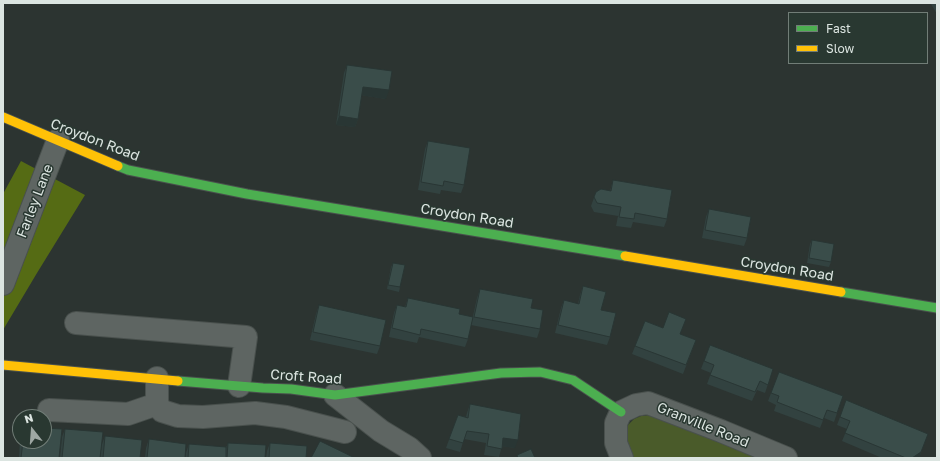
<!DOCTYPE html>
<html>
<head>
<meta charset="utf-8">
<style>
  body { margin:0 }
  #map { position:relative; width:940px; height:461px; overflow:hidden; background:#2c3431; font-family:"Golos Text",sans-serif }
  canvas { display:block }
  .frame { position:absolute; inset:0; border:4px solid #dce5e1; pointer-events:none }
  .legend { position:absolute; left:788px; top:12px; width:140px; height:52px; box-sizing:border-box; background:#293831; border:1px solid #717d77; margin:0; padding:5px 7px; list-style:none; font-size:12px; color:#dce5e1 }
  .legend li { display:flex; align-items:center; gap:8px; height:20px }
  .legend b { width:20px; border:1px solid #717d77 }
  .north { position:absolute; left:12px; top:409px; width:40px; height:40px; box-sizing:border-box; background:#293831; border:1px solid #717d77; border-radius:50%; rotate:343deg; font-size:11px; font-weight:700; line-height:16px; text-align:center; color:#dce5e1 }
  .north::after { content:''; display:block; margin:auto; width:14px; height:18px; background:#9ea7a3; clip-path:polygon(50% 0,100% 100%,50% 72%,0 100%) }
</style>
</head>
<body>
<div id="map">
<canvas width="940" height="461"></canvas>
<div class="frame"></div>
<ul class="legend">
<li><b style="height:5px;background:#4caf50"></b>Fast</li>
<li><b style="height:5px;background:#ffc107"></b>Slow</li>
</ul>
<div class="north">N</div>
</div>
<script>
const ctx = document.querySelector('canvas').getContext('2d');
ctx.lineJoin = 'round';
function fillPath(path, color) { ctx.fillStyle = color; ctx.fill(path, 'evenodd'); }
const toPath = rows => new Path2D(rows.map(r => 'M' + r).join(''));
function trace(path, color, width, dash) { ctx.strokeStyle = color; ctx.lineWidth = width; ctx.lineCap = dash ? 'butt' : 'round'; ctx.setLineDash(dash || []); ctx.stroke(path); }
function drawText(font, color, halo, rows, align = 'center') {
  ctx.font = font + ' "Golos Text",sans-serif'; ctx.lineWidth = 3; ctx.setLineDash([]); ctx.textBaseline = 'middle'; ctx.strokeStyle = halo; ctx.fillStyle = color; for (const [text, x, y, turn = 0] of rows) {
    ctx.save(); ctx.translate(x, y); ctx.rotate((+turn || 0) * Math.PI / 180); ctx.textAlign = isNaN(turn) ? turn : align; if (halo) ctx.strokeText(text, 0, 0); ctx.fillText(text, 0, 0); ctx.restore();
  }
}
fillPath(toPath([
  [650,415,665,419,757,458,633,458,625,438,625,432,628,425,634,419,641,416]
]), '#4a5b2a');
fillPath(toPath([
  [21,161,85,195,37,273,3,330,3,194]
]), '#556b14');
const street = toPath([
  [3,284,58,140],
  [76,323,246,337,239,386],
  [157,378,157,404,162,411,178,416,203,417,255,413,286,417,345,432],
  [335,395,381,431,409,448,420,458],
  [49,410,128,414,157,404],
  [622,458,616,443,616,423,621,412,636,405,648,403,721,431,786,458]
]);
const fast = toPath([
  [118,166,128,170,247,194,625,256],
  [841,292,937,308],
  [178,381,263,388,291,389,335,395,501,373,540,372,573,380,621,412]
]);
const slow = toPath([
  [3,117,118,166],
  [625,256,841,292],
  [3,365,178,381]
]);
trace(street, '#49504d', 24);
trace(fast, '#49504d', 11);
trace(slow, '#49504d', 11);
trace(street, '#5e6562', 22);
trace(fast, '#4caf50', 9);
trace(slow, '#ffc107', 9);
fillPath(toPath([
  [931,3,937,3,937,14,931,4],
  [347,65,386,99,361,95,358,119,355,127,336,125,344,73],
  [428,141,464,185,461,193,441,190,440,194,418,190,425,149],
  [613,180,667,219,664,227,633,222,631,228,616,226,618,216,594,212,591,206,596,192,610,191],
  [709,209,747,238,744,246,702,238,706,217],
  [812,240,831,262,829,267,807,263,810,244],
  [393,263,400,287,399,292,387,289,391,267],
  [583,286,601,310,610,337,607,345,555,333,561,308,564,300,578,304,580,295],
  [480,289,531,308,540,329,537,338,471,325,477,298],
  [408,298,459,314,468,339,465,347,419,337,417,343,389,337,394,313,397,305,405,307],
  [319,305,380,346,377,354,310,340,316,314],
  [645,321,696,340,683,374,632,354],
  [710,345,773,369,765,393,757,390,752,401,707,384,711,373,701,369],
  [779,372,843,396,834,422,824,418,820,428,774,411,776,405,768,401],
  [470,404,515,448,502,446,499,457,484,455,486,443,464,439,460,452,446,448,458,415,466,417,467,413],
  [840,417,925,442,919,458,882,458,842,441,847,429,837,425],
  [65,429,100,458,60,458,62,437],
  [105,436,140,458,100,458,102,444],
  [149,439,185,458,145,458,146,448],
  [20,441,44,441,59,458,19,458],
  [228,443,265,458,185,458,186,453,189,444,226,448],
  [270,443,306,458,266,458,267,451]
]), '#324240');
fillPath(toPath([
  [363,87,389,90,386,99,360,95],
  [339,116,358,119,355,127,336,125],
  [928,434,919,458,912,458],
  [503,438,518,440,515,448,500,446]
]), '#293634');
const building = toPath([
  [347,65,392,71,389,90,363,87,358,119,339,116,347,65],
  [428,141,470,148,464,185,444,181,443,186,421,182,428,141],
  [613,180,672,190,667,219,635,213,634,219,619,217,621,207,597,203,594,197,596,192,601,189,611,191,613,180],
  [709,209,751,217,747,238,705,230,709,209],
  [812,240,834,244,831,262,809,258,812,240],
  [393,263,405,265,400,287,388,285,393,263],
  [583,286,606,292,601,310,616,313,610,337,558,325,564,300,579,304,583,286],
  [480,289,533,299,531,308,543,310,540,329,474,317,480,289],
  [408,298,460,309,459,314,473,317,468,339,421,329,420,335,392,328,397,305,406,307,408,298],
  [319,305,386,320,380,346,313,332,319,305],
  [669,312,686,319,680,334,696,340,686,365,635,346,645,321,663,328,669,312],
  [710,345,773,369,768,385,760,381,755,392,710,375,714,365,704,361,710,345],
  [779,372,843,396,837,413,827,410,823,420,777,402,779,396,771,393,779,372],
  [846,400,928,434,921,452,912,458,906,458,845,433,850,421,840,417,846,400],
  [470,404,521,414,518,440,503,438,502,449,487,446,489,434,467,431,463,443,449,439,458,415,468,418,470,404],
  [44,428,62,429,59,458,21,458,23,441,44,441,44,428],
  [65,429,103,432,100,458,62,458,65,429],
  [105,436,142,440,140,458,103,458,105,436],
  [149,439,186,444,185,458,147,458,149,439],
  [320,441,355,458,311,458,320,441],
  [228,443,266,445,265,458,227,458,228,443],
  [270,443,307,446,306,458,269,458,270,443],
  [189,444,226,447,226,458,188,458,189,444],
  [531,449,535,458,518,458,517,455,531,449]
]);
fillPath(building, '#3a4d4a');
trace(building, '#293634', 1);
drawText('14px', '#dce5e1', '#293831', [
  ["Croydon Road",95,140,21],
  ["Farley Lane",35,201,-69],
  ["Croydon Road",467,216,9],
  ["Croydon Road",787,269,9],
  ["Croft Road",306,377,4],
  ["Granville Road",703,425,22]
]);
</script>
</body>
</html>
